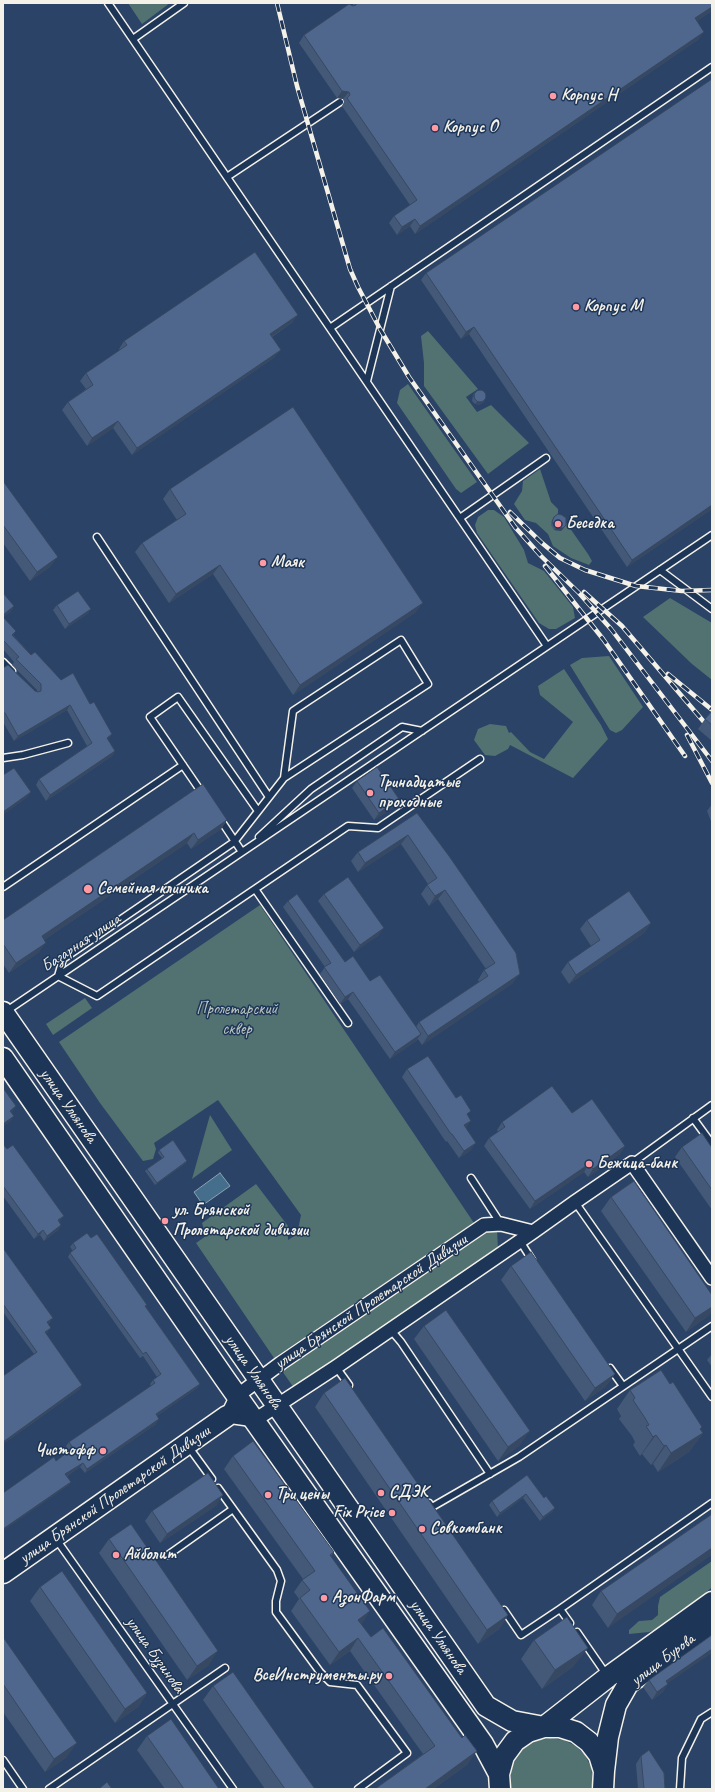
<!DOCTYPE html>
<html>
<head>
<meta charset="utf-8">
<style>
  body { margin:0 }
  #map { position:relative; width:715px; height:1792px; overflow:hidden; background:#2b4366; font-family:Caveat,sans-serif }
  canvas { display:block }
  .frame { position:absolute; inset:0; border:4px solid #f4f1e8; pointer-events:none }
</style>
</head>
<body>
<div id="map">
<canvas width="715" height="1792"></canvas>
<div class="frame"></div>
</div>
<script>
const ctx = document.querySelector('canvas').getContext('2d');
ctx.lineJoin = 'round';
function fillPath(path, color) { ctx.fillStyle = color; ctx.fill(path, 'evenodd'); }
const toPath = rows => new Path2D(rows.map(r => 'M' + r).join(''));
function trace(path, color, width, dash) { ctx.strokeStyle = color; ctx.lineWidth = width; ctx.lineCap = dash ? 'butt' : 'round'; ctx.setLineDash(dash || []); ctx.stroke(path); }
function drawText(font, color, halo, rows, align = 'center') {
  ctx.font = font + ' Caveat,sans-serif'; ctx.lineWidth = 3; ctx.setLineDash([]); ctx.textBaseline = 'middle'; ctx.strokeStyle = halo; ctx.fillStyle = color; for (const [text, x, y, turn = 0] of rows) {
    ctx.save(); ctx.translate(x, y); ctx.rotate((+turn || 0) * Math.PI / 180); ctx.textAlign = isNaN(turn) ? turn : align; if (halo) ctx.strokeText(text, 0, 0); ctx.fillText(text, 0, 0); ctx.restore();
  }
}
fillPath(toPath([
  [128,3,170,3,142,24],
  [428,331,478,389,466,397,477,412,491,405,529,443,488,474,424,386,424,363,421,336],
  [408,384,477,482,461,493,456,489,397,403,400,390],
  [540,469,551,502,558,509,558,517,567,524,588,554,592,561,589,565,571,558,553,546,548,534,536,523,525,520,514,504,522,491,523,481],
  [488,510,494,510,504,517,524,550,528,563,544,571,573,607,575,618,556,629,549,629,539,623,477,533,475,525,478,517],
  [670,598,712,623,712,680,692,664,643,617],
  [609,656,643,707,622,730,616,733,610,730,570,665,582,658],
  [564,669,601,725,608,739,573,778,510,745,508,749,495,756,485,755,474,740,478,729,490,724,506,726,509,733,511,732,530,752,544,759,573,722,540,695,538,686],
  [260,905,474,1223,274,1358,196,1243,206,1236,202,1223,256,1184,288,1226,288,1240,297,1234,301,1215,218,1100,154,1143,156,1149,153,1159,143,1161,100,1103,59,1042],
  [85,998,92,1008,53,1035,46,1024],
  [210,1115,232,1150,192,1179],
  [497,1228,498,1250,294,1388,280,1368,485,1229],
  [712,1561,712,1587,699,1599,678,1612,657,1629,649,1632,629,1634,629,1630,639,1621,652,1620,658,1615,658,1606,660,1597],
  [550,1738,564,1740,576,1746,585,1755,591,1767,593,1781,591,1789,511,1789,511,1772,515,1759,524,1748,536,1741]
]), '#527171');
const water = toPath([
  [220,1173,230,1186,203,1205,194,1192,220,1173]
]);
fillPath(water, '#446e8c');
trace(water, '#8aa2b1', 1);
const service = toPath([
  [108,3,547,646],
  [133,39,184,3],
  [227,177,340,102],
  [330,328,712,67],
  [367,381,391,286],
  [460,518,546,458],
  [97,537,269,797],
  [660,570,712,609],
  [3,662,12,671],
  [3,758,23,755,68,743],
  [284,778,428,684,401,640,293,711,284,778,234,842,63,959,58,976,97,996,348,826,378,828,480,759],
  [202,793,150,717,178,697,258,811],
  [220,819,242,852,245,850],
  [259,837,311,789,402,727,422,731],
  [3,887,183,765],
  [255,889,348,1023],
  [5,1012,712,535],
  [693,1118,712,1144],
  [632,1163,712,1105],
  [471,1178,501,1224],
  [575,1202,712,1397],
  [520,1241,532,1260],
  [390,1329,401,1342,490,1474],
  [336,1367,349,1385],
  [610,1368,623,1386],
  [188,1446,212,1479],
  [218,1488,277,1570,281,1581,276,1601,276,1612,320,1672,330,1682,357,1685,407,1753,358,1789],
  [429,1503,432,1507,519,1457,712,1326],
  [56,1539,233,1789],
  [168,1555,233,1509],
  [560,1609,712,1503],
  [504,1610,521,1635,560,1609,570,1623],
  [577,1632,606,1674],
  [3,1760,23,1789],
  [49,1789,225,1668],
  [680,1789,682,1758,701,1719,712,1712]
]);
const minor = toPath([
  [533,1232,501,1224,484,1225,281,1363,237,1396,227,1416,255,1420,336,1367,520,1241,533,1232,575,1202,632,1163,712,1278]
]);
const primary = toPath([
  [3,1012,486,1706,512,1721,544,1727,560,1727,576,1732,589,1742,599,1755,604,1771,603,1789],
  [3,1058,225,1379,483,1744,499,1774],
  [3,1573,227,1416],
  [604,1771,608,1737,616,1705,628,1684,712,1623],
  [500,1789,499,1774,504,1756,515,1741,528,1732,544,1727,608,1677,712,1602]
]);
trace(service, '#f4f1e8', 9);
trace(minor, '#f4f1e8', 16);
trace(primary, '#f4f1e8', 23);
trace(service, '#1d3557', 6);
trace(minor, '#1d3557', 13);
trace(primary, '#1d3557', 20);
const rail = toPath([
  [277,3,297,86,350,269,358,287,380,329,409,377,515,527,541,556,579,593,611,629,712,761],
  [510,512,542,543,560,558,585,570,636,586,682,591,712,590],
  [545,566,603,639,685,756],
  [584,592,622,626,704,722],
  [668,674,711,709],
  [687,735,712,783]
]);
trace(rail, '#f4f1e8', 4.5);
trace(rail, '#1d3557', 3, [9]);
fillPath(toPath([
  [354,3,712,3,712,11,697,21,699,39,415,234,410,226,397,235,389,223,394,216,410,205,342,106,344,102,343,99,337,98,299,43,304,35,352,6],
  [426,273,712,509,627,567,469,334,461,339,421,280],
  [293,322,272,337,275,357,132,455,113,428,87,446,62,410,68,402,86,389,80,381,86,373,120,350,119,349,124,341],
  [475,392,484,402,479,405,475,404,472,401,473,395],
  [3,481,51,566,30,581,3,543],
  [170,489,416,612,293,695,213,574,169,603,135,552,142,543,177,520,163,499],
  [554,517,564,528,561,531,554,530,551,525,552,520],
  [3,593,14,606,10,612,3,617,16,631,13,635,108,740,115,751,112,756,46,801,36,785,39,779,87,746,67,710,14,741,3,722,3,668,35,691,37,692,37,690,12,665,14,662,3,649],
  [57,605,91,609,87,614,65,629,53,610],
  [712,711,712,741,698,729,705,719],
  [357,781,394,807,374,820,352,788],
  [203,784,227,820,221,829,191,849,187,843,44,940,39,952,9,973,3,964,3,920],
  [712,804,712,824,707,811],
  [417,813,513,983,422,1045,418,1039,416,1041,390,1059,348,999,340,1004,320,974,325,967,283,907,288,901,345,962,370,981,416,1027,419,1022,479,982,478,980,484,970,486,969,438,899,429,906,421,894,428,884,401,844,358,872,351,861,358,852],
  [324,894,379,935,354,952,318,901],
  [587,920,651,923,644,933,569,984,561,972,568,962,591,946,580,929],
  [407,1069,468,1115,466,1128,471,1150,459,1158,447,1141,446,1142,402,1077],
  [572,1113,625,1146,620,1154,588,1177,584,1172,530,1209,484,1146,489,1138,498,1132,497,1130,502,1122],
  [3,1144,60,1221,59,1222,61,1225,58,1230,44,1241,40,1235,34,1239,3,1196],
  [682,1147,712,1148,712,1210,675,1157],
  [159,1150,186,1163,155,1185,145,1171,147,1169,162,1158,158,1153],
  [611,1197,712,1295,712,1311,708,1316,686,1332,601,1211],
  [91,1238,146,1307,200,1384,197,1388,157,1416,156,1424,85,1473,80,1467,67,1476,71,1482,68,1486,56,1461,69,1451,66,1446,69,1442,151,1386,150,1384,153,1380,157,1377,143,1356,140,1358,68,1257,70,1253,73,1251,70,1247,73,1243],
  [3,1248,53,1318,50,1322,48,1324,48,1332,46,1333,80,1389,3,1444,3,1376,34,1354,3,1312],
  [511,1266,615,1374,605,1387,585,1401,501,1280],
  [424,1326,520,1445,498,1461,414,1339],
  [712,1354,712,1367,707,1360],
  [670,1384,702,1427,700,1430,703,1433,689,1452,658,1472,653,1464,651,1465,642,1454,640,1456,633,1445,635,1442,632,1436,619,1419,621,1416,617,1409,630,1390],
  [324,1393,508,1615,499,1629,478,1644,315,1407],
  [233,1456,334,1552,331,1556,361,1624,468,1764,433,1789,375,1789,423,1754,350,1651,330,1665,291,1611,299,1599,294,1592,303,1579,224,1469],
  [527,1475,544,1498,555,1508,552,1512,540,1521,523,1498,497,1517,489,1505,492,1501],
  [217,1505,160,1543,145,1521,152,1511],
  [712,1514,608,1628,592,1605,601,1591],
  [109,1539,209,1665,187,1680,99,1553],
  [40,1587,147,1693,138,1707,115,1723,30,1601],
  [3,1637,67,1757,45,1772,3,1712],
  [534,1640,574,1666,542,1689,521,1659],
  [649,1680,668,1683,663,1692,652,1700,643,1687],
  [213,1686,315,1789,265,1789,203,1700],
  [147,1736,219,1789,165,1789,137,1750],
  [641,1756,665,1789,638,1789,636,1764]
]), '#445978');
fillPath(toPath([
  [712,7,712,11,690,26,695,18],
  [704,32,699,39,415,234,420,226],
  [342,91,349,92,343,99,337,98],
  [415,219,410,226,397,235,402,227],
  [298,315,293,322,265,341,270,334],
  [474,327,469,334,461,339,466,332],
  [281,350,275,357,132,455,137,448],
  [486,399,484,402,479,405,475,404,477,402],
  [118,421,113,428,87,446,92,438],
  [712,505,712,509,627,567,632,560],
  [566,525,561,531,554,530,556,528],
  [58,557,51,566,30,581,37,572],
  [220,565,213,574,169,603,176,594],
  [423,603,416,612,293,695,300,685],
  [14,606,10,612,3,617,3,615],
  [91,609,87,614,65,629,69,624],
  [70,705,67,710,14,741,18,736],
  [112,734,108,740,103,743,107,738],
  [115,751,112,756,46,801,50,795],
  [31,792,28,797,3,815,3,812],
  [399,799,394,807,374,820,379,813],
  [227,820,221,829,191,849,198,840],
  [194,833,187,843,35,946,42,936],
  [408,835,401,844,358,872,365,863],
  [445,890,438,899,429,906,435,896],
  [651,923,644,933,569,984,576,975],
  [384,928,379,935,354,952,360,945],
  [46,943,39,952,9,973,16,963],
  [520,974,513,983,422,1045,428,1036],
  [353,992,348,999,340,1004,345,997],
  [421,1034,416,1041,390,1059,395,1052],
  [16,1106,13,1111,7,1116,10,1111],
  [14,1116,11,1121,3,1127,3,1124],
  [471,1121,466,1128,464,1125],
  [476,1143,471,1150,459,1158,464,1151],
  [625,1146,620,1154,588,1177,593,1169],
  [187,1161,186,1163,155,1185,157,1183],
  [589,1164,584,1172,530,1209,535,1201],
  [64,1216,60,1221,54,1225,58,1220],
  [61,1225,58,1230,44,1241,47,1236],
  [43,1230,40,1235,34,1239,38,1234],
  [712,1307,712,1311,708,1316,686,1332,695,1318],
  [53,1318,50,1322,44,1326,47,1322],
  [51,1328,48,1332,42,1336,45,1332],
  [615,1374,605,1387,585,1401,595,1388],
  [200,1384,197,1388,153,1419,156,1414],
  [82,1385,80,1389,3,1444,3,1442],
  [159,1419,156,1424,85,1473,87,1469],
  [702,1427,694,1438,703,1433,689,1452,658,1472,671,1453],
  [530,1431,520,1445,498,1461,508,1447],
  [656,1435,642,1454,640,1456,653,1437],
  [666,1445,653,1464,651,1465,664,1446],
  [83,1463,80,1467,63,1478,65,1474],
  [71,1482,68,1486,3,1531,3,1529],
  [526,1494,523,1498,497,1517,500,1513],
  [223,1495,217,1505,160,1543,167,1534],
  [555,1508,552,1512,540,1521,543,1517],
  [712,1548,712,1555,608,1628,617,1614],
  [370,1611,362,1624,350,1632,358,1620],
  [508,1615,499,1629,478,1644,487,1630],
  [358,1638,350,1651,330,1665,339,1652],
  [588,1648,574,1666,542,1689,555,1670],
  [712,1649,712,1653,661,1688,666,1681],
  [218,1651,209,1665,187,1680,197,1666],
  [668,1684,663,1692,652,1700,657,1692],
  [147,1693,138,1707,115,1723,125,1709],
  [77,1743,67,1757,45,1772,54,1759],
  [477,1751,468,1764,433,1789,425,1789]
]), '#374862');
const building = toPath([
  [356,3,712,3,712,7,695,18,704,32,420,226,415,219,402,227,394,216,417,200,347,98,350,95,349,92,342,91,304,35,349,4,353,6,356,5,356,3],
  [712,79,712,505,632,560,474,327,466,332,426,273,712,79],
  [255,252,298,315,270,334,281,350,137,448,118,421,92,438,68,402,93,385,86,373,127,345,124,341,255,252],
  '474 396a6 6 0 1 1 12 0a6 6 0 1 1-12 0Z',
  [293,407,423,603,300,685,220,565,176,594,142,543,186,514,170,489,293,407],
  [3,481,58,557,37,572,3,525,3,481],
  [558,514,562,515,566,518,566,525,563,528,556,528,552,522,554,517,558,514],
  [78,591,91,609,69,624,57,605,78,591],
  [3,593,14,606,3,615,3,593],
  [3,617,16,631,12,635,31,655,35,652,61,680,73,673,90,704,94,702,112,734,107,738,115,751,50,795,39,779,92,743,70,705,18,736,5,713,3,713,3,668,8,665,35,691,38,692,41,691,41,684,16,659,19,657,3,640,3,617],
  [712,711,712,725,705,719,712,711],
  [377,767,399,799,379,813,357,781,377,767],
  [14,768,31,792,3,812,3,775,14,768],
  [203,784,227,820,198,840,194,833,42,936,46,943,16,963,3,944,3,920,203,784],
  [417,813,449,856,516,953,520,974,428,1036,419,1022,488,976,484,970,495,963,445,890,435,896,427,885,437,878,408,835,365,863,358,852,417,813],
  [348,877,384,928,360,945,324,894,348,877],
  [629,891,651,923,576,975,568,962,600,940,587,920,629,891],
  [297,894,345,962,353,956,370,981,380,975,421,1034,395,1052,353,992,345,997,324,967,331,963,288,901,297,894],
  [428,1056,456,1098,461,1095,471,1111,467,1114,471,1121,464,1125,476,1143,464,1151,452,1134,451,1134,407,1069,428,1056],
  [552,1086,572,1113,592,1099,625,1146,593,1169,589,1164,535,1201,489,1138,505,1127,502,1122,552,1086],
  [3,1088,16,1106,10,1111,14,1116,3,1124,3,1088],
  [702,1133,712,1148,712,1190,682,1147,702,1133],
  [173,1140,187,1161,157,1183,147,1169,164,1157,159,1150,173,1140],
  [3,1144,7,1149,13,1145,64,1216,58,1220,61,1225,47,1236,43,1230,38,1234,3,1186,3,1144],
  [634,1181,712,1295,712,1307,695,1318,611,1197,634,1181],
  [87,1233,91,1238,97,1234,147,1305,145,1306,200,1384,156,1414,159,1419,87,1469,83,1463,65,1474,71,1482,3,1529,3,1493,54,1457,56,1461,73,1448,69,1442,155,1383,153,1380,161,1374,146,1352,143,1354,70,1253,76,1248,73,1243,87,1233],
  [3,1248,53,1318,47,1322,51,1328,45,1332,82,1385,3,1442,3,1376,37,1352,3,1304,3,1248],
  [531,1252,615,1374,595,1388,511,1266,531,1252],
  [446,1310,530,1431,508,1447,424,1326,446,1310],
  [661,1370,670,1384,673,1382,702,1427,700,1429,703,1433,671,1453,666,1445,664,1446,656,1435,653,1437,646,1426,649,1425,645,1418,633,1400,635,1398,630,1390,661,1370],
  [345,1378,508,1615,487,1630,324,1393,345,1378],
  [253,1441,334,1552,330,1555,370,1611,358,1620,371,1637,383,1628,462,1738,465,1735,477,1751,425,1789,375,1789,435,1746,358,1638,339,1652,300,1598,310,1590,302,1580,315,1571,233,1456,253,1441],
  [208,1473,223,1495,167,1534,152,1511,208,1473],
  [527,1475,544,1498,546,1496,555,1508,543,1517,526,1494,500,1513,492,1501,527,1475],
  [712,1514,712,1548,617,1614,601,1591,712,1514],
  [131,1524,218,1651,197,1666,109,1539,131,1524],
  [62,1571,147,1693,125,1709,40,1587,62,1571],
  [567,1617,588,1648,555,1670,534,1640,567,1617],
  [712,1635,712,1649,666,1681,668,1684,657,1692,649,1680,712,1635],
  [3,1637,77,1743,54,1759,3,1684,3,1637],
  [233,1672,315,1789,285,1789,213,1686,233,1672],
  [171,1719,219,1789,184,1789,147,1736,171,1719],
  [649,1750,664,1773,665,1789,644,1789,641,1756,649,1750],
  [107,1782,112,1789,99,1789,107,1782]
]);
fillPath(building, '#4f678c');
trace(building, '#374862', 1);
for (const [x, y, r, color] of [
  [553,96,4,"#ff9aa2"],
  [435,128,4,"#ff9aa2"],
  [576,307,4,"#ff9aa2"],
  [558,524,4,"#ff9aa2"],
  [263,563,4,"#ff9aa2"],
  [370,793,4,"#ff9aa2"],
  [88,889,5,"#ff9aa2"],
  [589,1164,4,"#ff9aa2"],
  [165,1221,4,"#ff9aa2"],
  [103,1451,4,"#ff9aa2"],
  [381,1493,4,"#ff9aa2"],
  [268,1495,4,"#ff9aa2"],
  [392,1513,4,"#ff9aa2"],
  [422,1529,4,"#ff9aa2"],
  [116,1555,4,"#ff9aa2"],
  [324,1598,4,"#ff9aa2"],
  [389,1676,4,"#ff9aa2"]
]) { const dot = new Path2D(); dot.arc(x, y, r, 0, 2 * Math.PI); ctx.fillStyle = color; ctx.fill(dot); trace(dot, '#1d3557', 1.5); }
drawText('bold 17px', '#f4f1e8', '#1d3557', [
  ["Корпус Н",561,96],
  ["Корпус О",443,128],
  ["Корпус М",584,307],
  ["Беседка",566,524],
  ["Маяк",271,563],
  ["Тринадцатые",378,783],
  ["проходные",378,803],
  ["Семейная клиника",97,889],
  ["Бежица-банк",597,1164],
  ["ул. Брянской",173,1211],
  ["Пролетарской дивизии",173,1231],
  ["Чистофф",95,1451,"right"],
  ["СДЭК",389,1493],
  ["Три цены",276,1495],
  ["Fix Price",384,1513,"right"],
  ["Совкомбанк",430,1529],
  ["Айболит",124,1555],
  ["АзонФарм",332,1598],
  ["ВсеИнструменты.ру",381,1676,"right"]
], 'left');
drawText('17px', '#f4f1e8', '#1d3557', [
  ["Базарная улица",81,943,-34],
  ["улица Ульянова",68,1106,55],
  ["улица Брянской Пролетарской Дивизии",371,1302,-34],
  ["улица Ульянова",253,1372,55],
  ["улица Брянской Пролетарской Дивизии",115,1495,-35],
  ["улица Ульянова",438,1637,55],
  ["улица Бузинова",155,1655,55],
  ["улица Бурова",663,1660,-37]
]);
drawText('17px', '#bbc4be', '#1d3557', [
  ["Пролетарский",237,1010],
  ["сквер",237,1030]
]);
</script>
</body>
</html>
